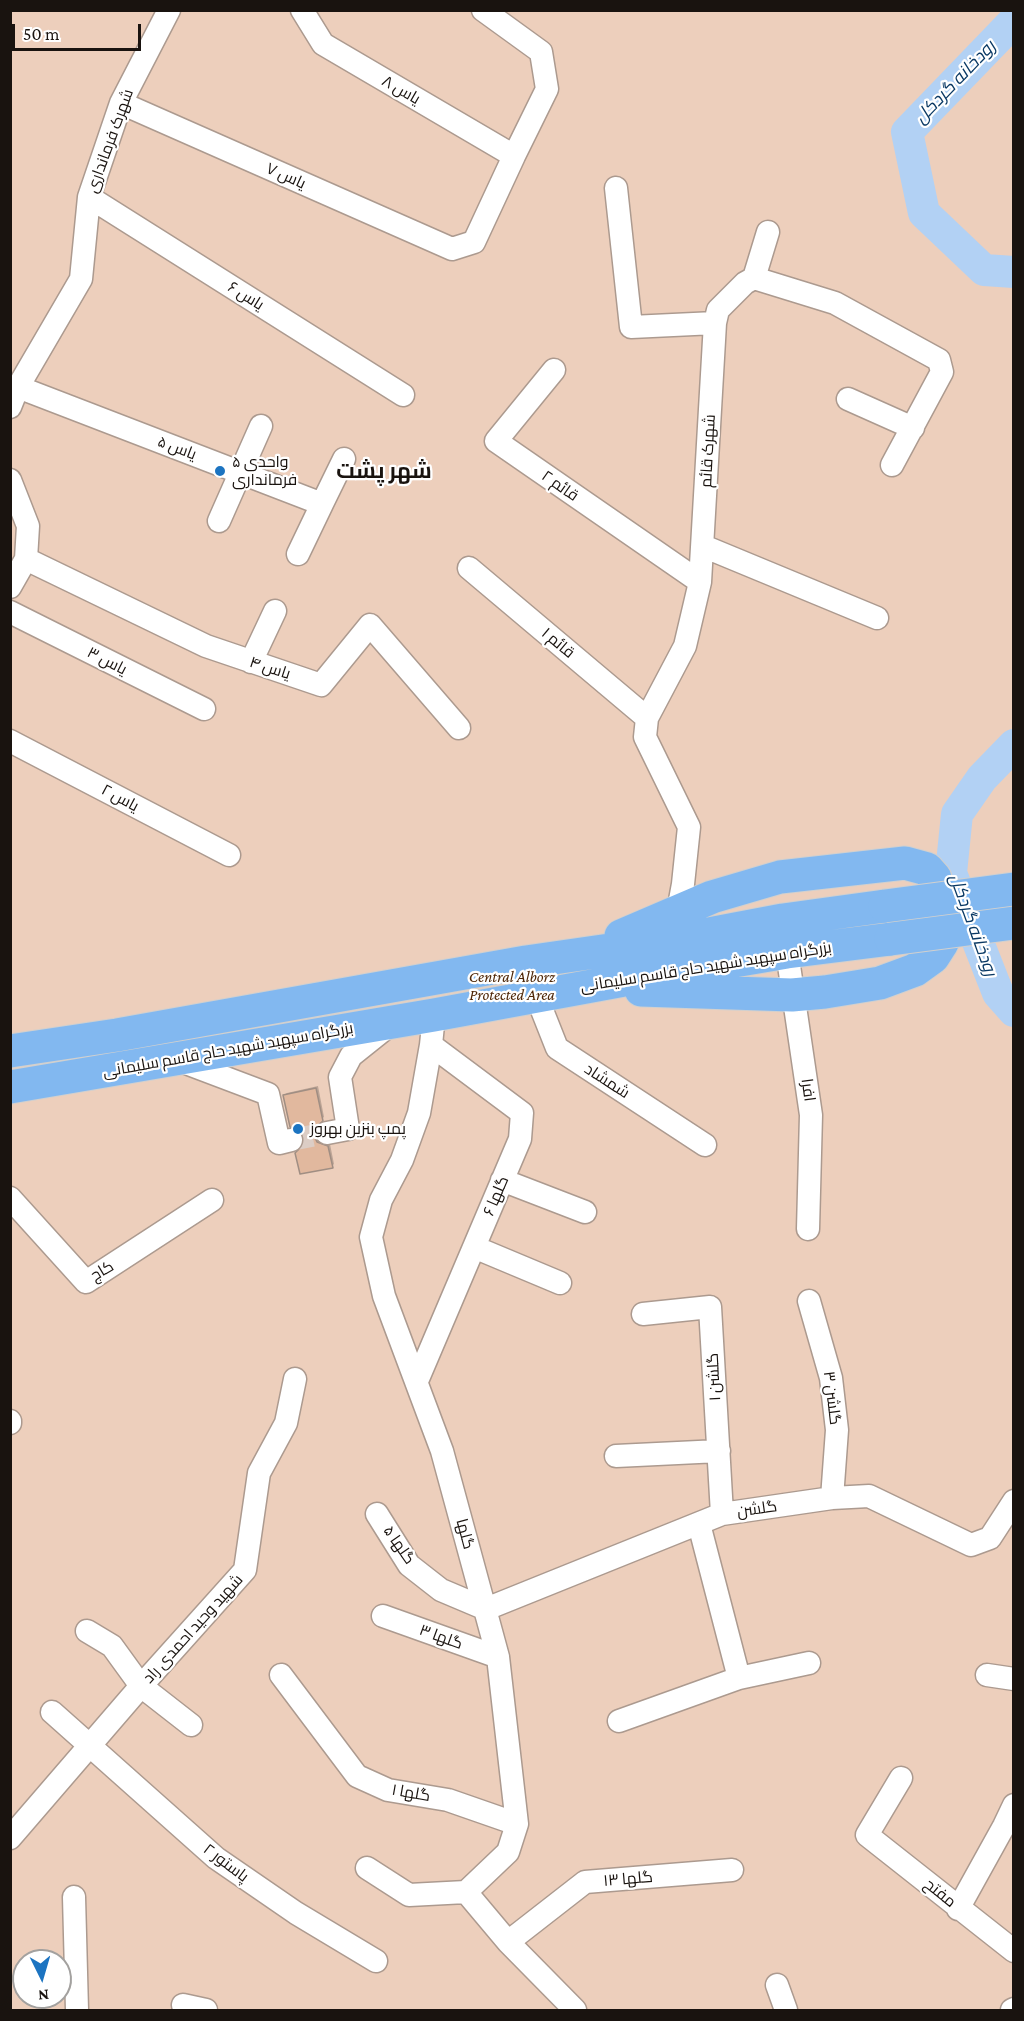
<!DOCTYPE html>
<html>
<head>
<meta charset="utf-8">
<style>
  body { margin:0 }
  #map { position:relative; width:1024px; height:2021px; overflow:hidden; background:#feeee5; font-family:"Crimson Pro",serif }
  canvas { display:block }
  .frame { position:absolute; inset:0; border:12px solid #19130f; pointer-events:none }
  .north { position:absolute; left:12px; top:1949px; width:60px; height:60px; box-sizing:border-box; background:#fff; border:2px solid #a3a19f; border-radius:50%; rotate:175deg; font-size:16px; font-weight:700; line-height:24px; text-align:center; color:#19130f }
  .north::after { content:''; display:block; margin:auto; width:21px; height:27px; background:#1c74c1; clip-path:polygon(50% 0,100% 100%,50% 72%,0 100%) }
  .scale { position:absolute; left:12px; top:24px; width:129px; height:27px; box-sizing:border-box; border:3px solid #19130f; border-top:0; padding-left:8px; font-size:18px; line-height:21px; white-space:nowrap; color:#19130f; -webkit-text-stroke:4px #fff; paint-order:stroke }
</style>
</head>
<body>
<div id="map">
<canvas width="1024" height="2021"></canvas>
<div class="frame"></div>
<div class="north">N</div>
<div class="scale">50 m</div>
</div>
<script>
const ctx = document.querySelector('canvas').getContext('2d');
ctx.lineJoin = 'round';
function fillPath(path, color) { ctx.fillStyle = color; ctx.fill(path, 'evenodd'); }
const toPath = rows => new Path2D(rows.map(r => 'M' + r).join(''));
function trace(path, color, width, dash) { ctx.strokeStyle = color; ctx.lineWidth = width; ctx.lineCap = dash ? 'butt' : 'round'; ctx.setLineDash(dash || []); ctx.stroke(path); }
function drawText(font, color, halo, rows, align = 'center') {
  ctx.font = font + ' "Crimson Pro",Cairo,serif'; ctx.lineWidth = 4.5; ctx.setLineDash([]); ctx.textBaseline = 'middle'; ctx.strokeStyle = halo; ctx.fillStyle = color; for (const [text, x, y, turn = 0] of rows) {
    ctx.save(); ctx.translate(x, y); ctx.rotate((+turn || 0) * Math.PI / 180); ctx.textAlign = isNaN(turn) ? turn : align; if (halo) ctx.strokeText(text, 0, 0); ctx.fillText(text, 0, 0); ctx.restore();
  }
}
fillPath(toPath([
  [11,11,1013,11,1013,2010,11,2010],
  [24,1961,60,1961,60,1997,24,1997]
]), '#edcfbc');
fillPath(toPath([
  [318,1086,324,1117,316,1124,316,1133,319,1140,330,1144,334,1164,332,1166,305,1145,306,1137,284,1095,287,1093]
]), '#0003');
trace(toPath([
  [1014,21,907,132,924,213,984,270,1014,272],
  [1014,745,982,778,957,814,951,873,998,993,1014,1011]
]), '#b2d1f4', 32);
const building = toPath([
  [316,1088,323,1121,315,1128,314,1136,317,1142,328,1146,333,1168,300,1174,295,1153,304,1144,304,1137,300,1130,290,1127,283,1095,316,1088]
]);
fillPath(building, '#e1b89e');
trace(building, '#a08e83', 1.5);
trace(toPath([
  [291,1140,327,1133]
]), '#dccdc5', 22, [22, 11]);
const minor = toPath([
  [302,10,323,44,514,156],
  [121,103,452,249,474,242,514,156,547,89,541,52,483,10],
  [616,188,631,327,715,323],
  [89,197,403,395],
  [754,278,768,232],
  [554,370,496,441,700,582],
  [18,387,322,504,344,459],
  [848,399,913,428],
  [10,407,18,387,81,279,89,197,121,103,169,10],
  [10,480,28,526,26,559,10,587],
  [219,521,261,426],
  [703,546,877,618],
  [298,554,322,504],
  [26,559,206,646,321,685,370,625,459,728],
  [469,568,647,718],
  [10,612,204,709],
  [251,662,275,611],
  [10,741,229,855],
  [676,922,683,884,689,827,645,737,647,718,685,646,700,582,715,323,718,310,745,283,754,278,835,303,939,360,942,372,892,465],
  [787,952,811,1115,808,1229],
  [536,995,557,1048,705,1145],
  [434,1015,431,1045,419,1113,402,1160,381,1200,371,1237,384,1296,442,1451,498,1657,517,1824,508,1852,466,1892],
  [178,1060,268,1094,279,1143,291,1140],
  [327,1133,348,1129,340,1077,351,1056,391,1024],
  [502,1180,585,1212],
  [10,1198,86,1282,212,1200],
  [474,1247,560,1283],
  [809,1301,831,1378,837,1430,832,1498],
  [643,1314,710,1307,722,1514],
  [417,1381,520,1139,522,1113,431,1045],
  [10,1421,10,1423],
  [616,1456,719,1451],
  [377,1514,409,1565,441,1590,486,1609,722,1514,832,1498,869,1496,971,1545,990,1538,1014,1501],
  [699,1524,739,1678],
  [383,1616,498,1657],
  [87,1631,112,1646,141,1686,191,1725],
  [281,1675,357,1776,388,1790,448,1800,517,1824],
  [987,1675,1014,1679],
  [52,1712,216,1858,296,1913,376,1961],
  [619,1721,739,1678,809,1663],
  [901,1778,867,1835,1014,1951],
  [10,1838,141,1686,245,1570,259,1473,286,1423,295,1379],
  [367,1868,409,1895,466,1892],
  [466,1892,508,1942,575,2010],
  [74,1897,77,2010],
  [958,1909,1004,1826,1014,1805],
  [508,1942,585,1882,732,1870],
  [777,1985,786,2010],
  [183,2005,206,2010],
  [1012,2010,1014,2009]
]);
const highway = toPath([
  [621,936,712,897,780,877,905,863,927,869,935,878,942,943,933,957,915,970,880,983,825,992,792,995,641,990],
  [10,1051,117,1035,526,962,672,941,783,920,885,906],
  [10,1087,434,1015,646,976,787,952,891,939]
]);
trace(minor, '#ac9a8f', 25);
trace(highway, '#d1d0cf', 35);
trace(minor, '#fff', 22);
trace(highway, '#82b8f0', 33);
const highwayBridge = toPath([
  [885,906,1014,889],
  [891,939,1014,923]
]);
trace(highwayBridge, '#d1d0cf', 35, []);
trace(highwayBridge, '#82b8f0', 33);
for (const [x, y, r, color] of [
  [220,471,6,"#1c74c1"],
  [298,1129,6,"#1c74c1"]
]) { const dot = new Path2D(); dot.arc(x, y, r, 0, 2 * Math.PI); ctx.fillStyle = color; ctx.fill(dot); trace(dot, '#fff', 2); }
drawText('16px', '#19130f', '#fff', [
  ["یاس ۸",401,90,30],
  ["شهرک فرمانداری",110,141,-70],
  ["یاس ۷",286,176,24],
  ["یاس ۶",246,296,32],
  ["یاس ۵",177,448,21],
  ["شهرک قائم",708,451,-87],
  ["قائم ۲",560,486,35],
  ["قائم ۱",558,643,40],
  ["یاس ۳",107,661,27],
  ["یاس ۴",270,668,18],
  ["یاس ۲",120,798,28],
  ["بزرگراه سپهبد شهید حاج قاسم سلیمانی",706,967,-9],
  ["بزرگراه سپهبد شهید حاج قاسم سلیمانی",228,1050,-10],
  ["شمشاد",607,1081,33],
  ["افرا",808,1090,82],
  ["گلها ۶",496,1196,-67],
  ["کاج",102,1271,-31],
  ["گلشن ۱",714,1377,-93],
  ["گلشن ۳",832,1398,83],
  ["گلشن",757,1509,-8],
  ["گلها",465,1534,75],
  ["گلها ۵",399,1545,55],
  ["شهید وحید احمدی راد",193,1629,-48],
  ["گلها ۳",441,1637,20],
  ["گلها ۱",411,1793,10],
  ["پاستور ۲",226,1863,37],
  ["گلها ۱۳",628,1879,-5],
  ["مفتح",940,1893,39]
]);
drawText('16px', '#19130f', '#fff', [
  ["۵ واحدی",232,462],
  ["فرمانداری",232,480],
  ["پمپ بنزین بهروز",310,1129]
], 'left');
drawText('italic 16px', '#4e2708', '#fff', [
  ["Central Alborz",512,977],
  ["Protected Area",512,995]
]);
drawText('italic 18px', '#0a3964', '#fff', [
  ["رودخانه گردکل",955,82,-46],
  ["رودخانه گردکل",973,925,70]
]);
drawText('bold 22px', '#19130f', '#fff', [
  ["شهر پشت",384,471]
]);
</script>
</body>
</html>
